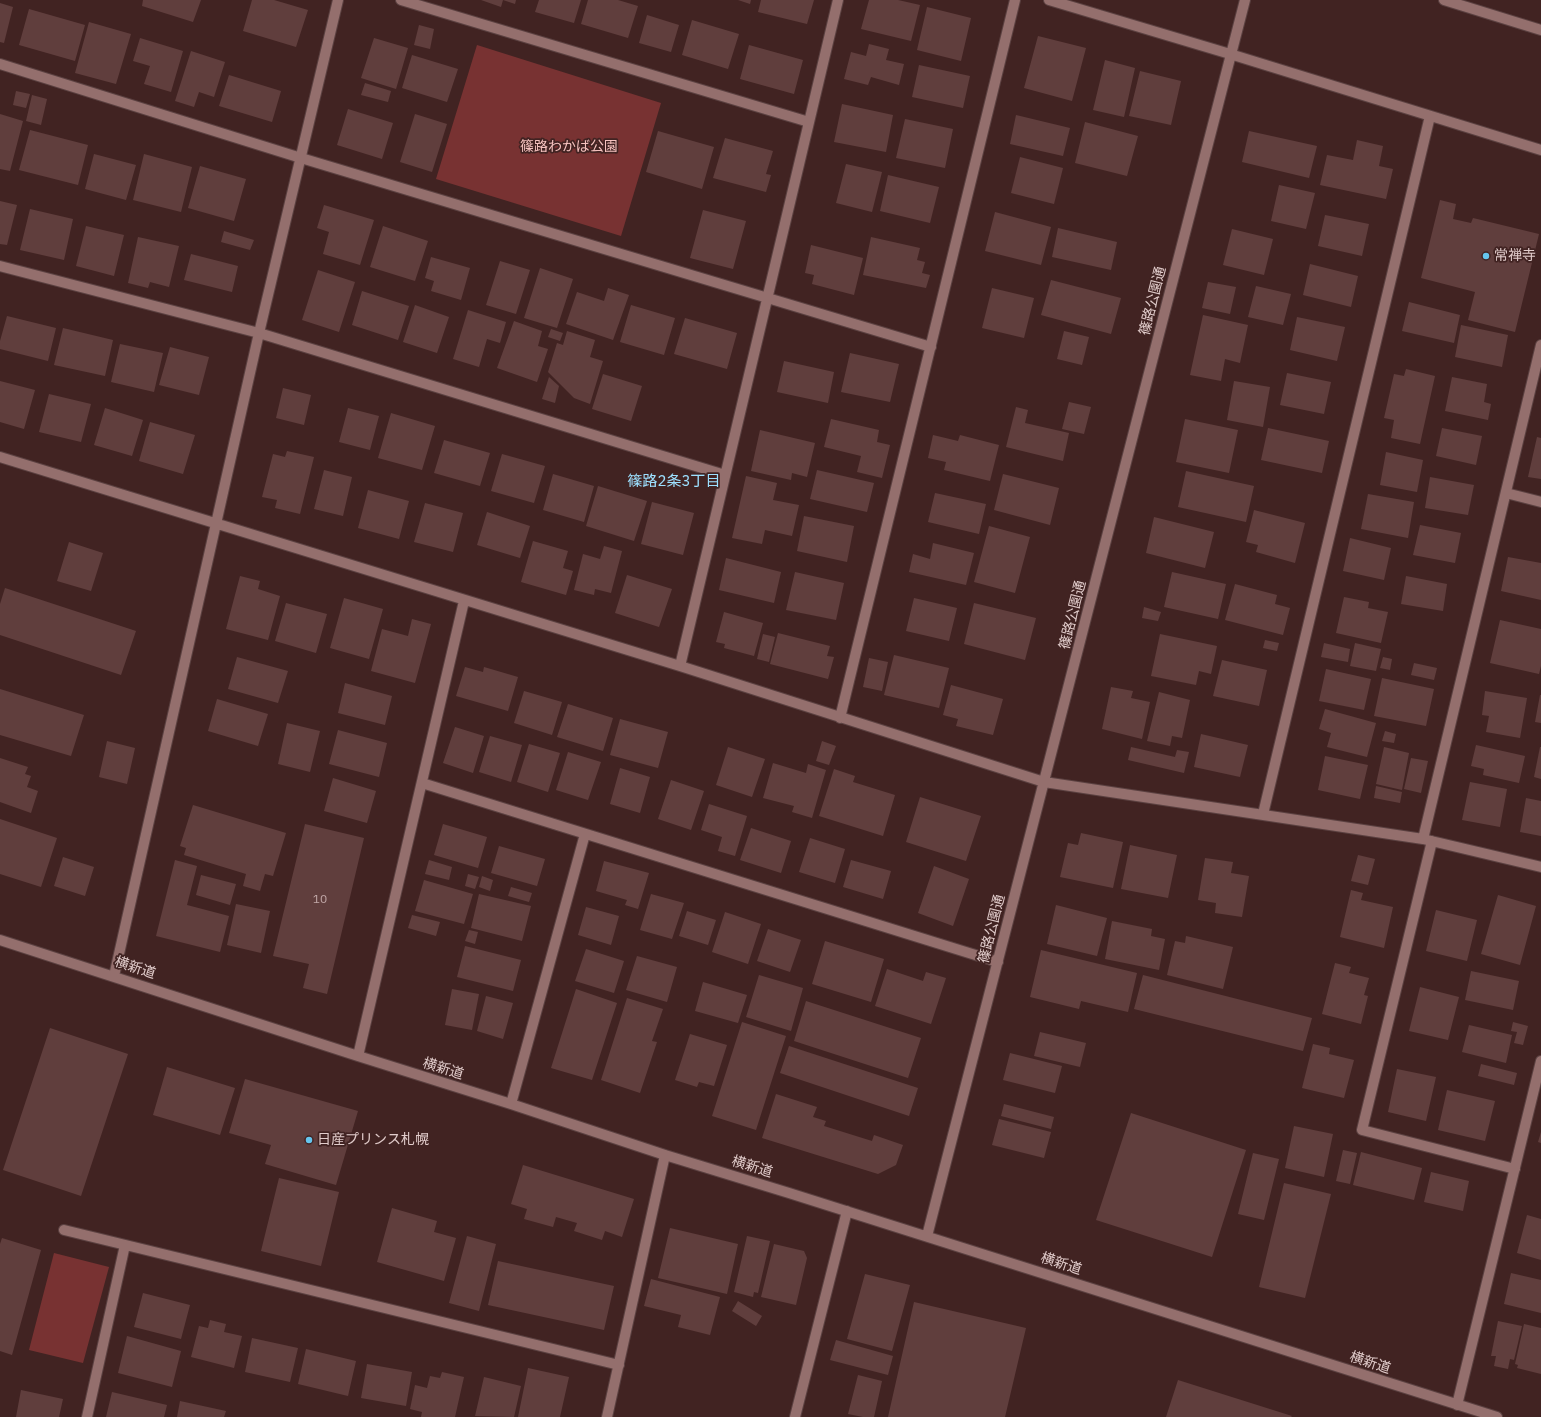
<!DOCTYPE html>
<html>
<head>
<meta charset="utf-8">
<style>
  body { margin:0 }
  canvas { display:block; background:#412322 }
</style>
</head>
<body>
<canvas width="1541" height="1417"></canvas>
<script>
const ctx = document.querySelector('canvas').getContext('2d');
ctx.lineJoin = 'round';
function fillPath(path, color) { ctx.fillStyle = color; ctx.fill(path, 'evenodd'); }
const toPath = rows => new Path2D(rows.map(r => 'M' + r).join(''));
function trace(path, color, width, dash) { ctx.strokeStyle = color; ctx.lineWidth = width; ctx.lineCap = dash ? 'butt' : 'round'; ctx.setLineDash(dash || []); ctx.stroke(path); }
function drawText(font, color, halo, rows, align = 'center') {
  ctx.font = font + ' "IBM Plex Sans","Noto Sans JP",sans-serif'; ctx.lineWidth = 3.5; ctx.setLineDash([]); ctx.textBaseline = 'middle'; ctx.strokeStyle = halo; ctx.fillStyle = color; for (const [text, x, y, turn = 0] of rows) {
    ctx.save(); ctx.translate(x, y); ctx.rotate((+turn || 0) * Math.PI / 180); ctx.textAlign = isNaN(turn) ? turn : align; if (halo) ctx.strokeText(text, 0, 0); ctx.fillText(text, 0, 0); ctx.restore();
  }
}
fillPath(toPath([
  [477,45,661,103,621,236,436,179],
  [54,1253,109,1267,83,1363,29,1350]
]), '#783232');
fillPath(toPath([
  [143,0,201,0,193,22,142,6],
  [252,0,274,0,308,10,296,47,243,31],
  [481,0,516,0,515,4,503,0,501,7],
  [539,0,581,0,574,23,535,12],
  [588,0,618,0,638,6,628,38,581,24],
  [738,0,751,0,750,4],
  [761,0,814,0,807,24,758,12],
  [869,0,898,0,920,5,911,41,861,29],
  [0,3,13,7,4,43,0,42],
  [927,7,971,18,961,61,917,50],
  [29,9,85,25,75,61,19,45],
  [647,15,679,25,671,52,639,43],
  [692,20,739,34,728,69,682,55],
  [89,22,131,34,116,84,75,73],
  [419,25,434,29,430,49,414,45],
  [1038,36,1086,48,1072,101,1024,88],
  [140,38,183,51,171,92,144,84,150,66,133,61],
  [374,38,408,48,396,89,361,78],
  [869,44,889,49,886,60,904,64,899,85,871,77,868,85,844,79,851,52,866,56],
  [749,45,803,60,794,94,740,79],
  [191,51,225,62,214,97,199,92,194,107,175,101],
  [412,55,458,69,447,102,402,88],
  [1105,60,1135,68,1124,117,1093,110],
  [919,65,970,76,963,108,912,97],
  [1140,71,1181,81,1171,125,1129,116],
  [229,75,281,91,272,122,219,106],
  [365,83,391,91,388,102,361,95],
  [16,91,30,94,26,108,13,105],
  [32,95,47,99,41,125,26,121],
  [842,104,893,115,886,152,834,142],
  [348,109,393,123,382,159,337,145],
  [0,114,23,121,10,171,0,169],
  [415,114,447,124,432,172,400,162],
  [1016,115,1070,128,1063,156,1010,144],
  [905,119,953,129,945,168,896,158],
  [1085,122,1138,136,1127,176,1075,163],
  [30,130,88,145,78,185,19,170],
  [658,131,714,147,702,189,646,172],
  [1249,131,1317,146,1309,178,1242,162],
  [725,138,773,151,766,174,771,175,766,192,713,178],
  [1357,140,1383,146,1379,166,1393,169,1386,199,1320,185,1327,155,1353,160],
  [94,154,136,165,126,200,85,189],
  [144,154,192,167,181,212,133,200],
  [1020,157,1063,168,1054,204,1011,193],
  [846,164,882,172,872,212,836,203],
  [200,166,246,179,234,221,188,208],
  [888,175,939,187,930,223,880,211],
  [1279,185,1315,193,1306,229,1271,221],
  [1440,200,1456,204,1453,219,1471,223,1473,218,1539,234,1515,332,1468,320,1475,292,1421,278],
  [0,201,17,205,7,245,0,244],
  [324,205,374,220,360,265,323,254,329,232,317,228],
  [30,209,73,219,64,260,20,250],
  [703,210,746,221,733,269,690,258],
  [995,212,1051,227,1041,265,985,251],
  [1325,215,1369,224,1362,256,1318,246],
  [86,226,124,235,114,276,76,266],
  [383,226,428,241,415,281,370,267],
  [1058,228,1117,242,1111,270,1052,257],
  [1232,229,1273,239,1264,275,1223,265],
  [224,231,254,240,250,250,221,242],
  [138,237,179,246,169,287,150,282,148,288,128,283],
  [871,237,920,248,917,260,925,262,922,273,930,275,926,288,863,275],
  [811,245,863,258,854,295,812,284,814,275,805,273],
  [191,254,238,266,232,292,184,280],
  [431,257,470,268,461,300,431,291,434,281,425,278],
  [500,261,530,270,516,314,486,305],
  [1310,264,1358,276,1351,307,1303,295],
  [540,268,573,279,557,328,524,318],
  [318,270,355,282,339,332,302,320],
  [1051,280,1121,298,1111,334,1041,315],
  [1208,282,1236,287,1230,314,1202,308],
  [1256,286,1291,294,1283,325,1248,317],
  [608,288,629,295,613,340,566,324,577,292,604,301],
  [992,288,1034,298,1024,338,982,328],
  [362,291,409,306,398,340,352,325],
  [1409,302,1460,315,1454,343,1402,331],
  [415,305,449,317,437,353,403,342],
  [631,305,675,318,664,355,620,342],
  [468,310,506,322,500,343,487,339,479,367,453,359],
  [1203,315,1248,325,1240,363,1225,359,1221,381,1190,375],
  [7,316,56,328,48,361,0,349,0,341],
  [1297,317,1345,327,1337,361,1290,350],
  [685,318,737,333,727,369,674,354],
  [514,321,542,331,538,346,548,349,537,382,497,368],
  [1461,325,1508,335,1502,367,1455,357],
  [63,328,113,340,105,376,54,365],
  [551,329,563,333,560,341,548,337],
  [567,331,595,340,590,357,603,361,590,404,574,398,548,372,557,343,563,345],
  [1064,331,1089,337,1082,365,1057,359],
  [120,344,163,353,154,392,111,382],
  [170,347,209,357,199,395,159,385],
  [850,353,899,364,890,402,841,392],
  [784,361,834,372,828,403,777,392],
  [1406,369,1435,376,1420,444,1391,438,1394,420,1384,418,1394,374,1404,376],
  [1287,373,1331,382,1324,414,1280,405],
  [603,374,642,386,631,421,592,409],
  [549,377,559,386,555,403,542,399],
  [1452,377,1487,384,1484,402,1491,404,1488,420,1445,411],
  [0,381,35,390,24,429,0,422],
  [1234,381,1270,387,1263,427,1227,420],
  [283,388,311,395,304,425,276,418],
  [49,394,91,404,81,442,39,432],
  [1069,402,1091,407,1084,434,1062,429],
  [1016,407,1028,410,1025,423,1069,433,1063,461,1006,447],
  [105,408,143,420,132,456,94,445],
  [348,408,379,416,370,450,339,442],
  [391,413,435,426,422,470,378,458],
  [831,419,879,430,877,442,890,445,882,478,857,472,861,456,824,447],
  [1185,419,1238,430,1229,473,1176,462],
  [150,422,195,435,183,474,139,461],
  [1268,428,1329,441,1322,473,1261,460],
  [1442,428,1482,436,1476,465,1436,456],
  [760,430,815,443,807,477,792,473,791,480,751,471],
  [933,435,958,441,960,435,999,445,990,481,944,470,946,462,928,458],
  [1537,437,1541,438,1541,479,1528,477],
  [444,440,490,453,480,486,434,473],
  [287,451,314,457,300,514,275,508,277,500,262,497,273,454,285,457],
  [1386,452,1423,460,1417,492,1380,485],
  [502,454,545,466,534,503,491,491],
  [324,470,352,477,343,516,314,509],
  [817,470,874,483,867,512,810,499],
  [1186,471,1254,486,1246,522,1178,507],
  [553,474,594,486,584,522,543,510],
  [1003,474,1059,488,1050,525,994,510],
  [746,476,777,483,773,500,799,505,792,536,765,530,762,544,732,538],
  [1430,477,1474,485,1468,515,1425,508],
  [598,486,647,501,634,541,586,526],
  [368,490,409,501,399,539,358,528],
  [935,493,986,504,979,534,928,522],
  [1368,494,1414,502,1408,538,1361,529],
  [652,502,694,513,683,555,641,544],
  [425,503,463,513,453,552,414,542],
  [1254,510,1305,523,1295,563,1256,552,1258,545,1246,542],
  [487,512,530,526,520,558,477,545],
  [804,516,854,526,847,562,797,551],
  [1154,517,1214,532,1205,568,1146,553],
  [1420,525,1461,533,1455,563,1413,555],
  [989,526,1030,537,1015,593,974,582],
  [1350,538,1391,548,1384,580,1343,571],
  [533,541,568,551,563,568,573,571,566,595,521,582],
  [69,542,103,553,91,591,57,581],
  [933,543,974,553,966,585,909,572,913,554,930,559],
  [604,546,622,551,611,593,595,589,594,595,574,590,583,554,600,559],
  [1508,557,1541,563,1541,600,1501,591],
  [726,558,781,572,774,603,719,590],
  [795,572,844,583,836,620,786,610],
  [1172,572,1226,584,1218,619,1164,607],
  [627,575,672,589,659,627,615,613],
  [240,576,260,581,258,589,280,596,268,640,226,629],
  [1406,576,1447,584,1443,611,1401,604],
  [1235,584,1277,595,1275,604,1290,608,1283,635,1225,620],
  [5,588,136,631,121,675,0,635,0,604],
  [1344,597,1369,602,1368,608,1388,612,1381,643,1336,633],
  [344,598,383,609,369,659,330,648],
  [914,598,957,608,949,641,906,631],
  [286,603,327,614,316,653,275,641],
  [974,603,1036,618,1025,660,964,644],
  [1144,607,1161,612,1158,621,1142,618],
  [724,612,763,623,754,656,724,648,725,644,716,642],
  [412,619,431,624,415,683,371,671,382,629,408,636],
  [1500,620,1541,629,1541,666,1539,674,1490,663],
  [778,633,830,646,827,656,834,657,828,679,770,664],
  [763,634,775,637,769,662,757,659],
  [1160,634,1217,646,1211,674,1199,671,1196,685,1151,676],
  [1265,640,1279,643,1277,651,1263,648],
  [1324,643,1350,649,1348,662,1321,657],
  [1355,643,1381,649,1376,671,1350,666],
  [894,655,949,668,939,708,884,695],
  [237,657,288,671,278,703,228,689],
  [1383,657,1392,659,1390,670,1380,668],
  [869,658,888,662,882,691,863,687],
  [1222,660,1267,670,1259,706,1213,696],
  [1414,663,1437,668,1434,680,1411,675],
  [465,667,483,672,484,667,518,677,508,711,456,696],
  [1326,669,1371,679,1364,710,1319,701],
  [1382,678,1434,689,1426,726,1374,716],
  [345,683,392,696,385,725,338,713],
  [951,685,1003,699,993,735,956,726,958,719,943,715],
  [1111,687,1133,691,1131,698,1150,702,1142,739,1102,729],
  [0,689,84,715,71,756,0,735],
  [524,691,562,702,552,735,514,723],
  [1485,691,1527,698,1520,738,1486,732,1489,716,1482,715],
  [1159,692,1190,700,1182,738,1172,736,1170,746,1147,741],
  [1540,695,1541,695,1541,723,1535,722],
  [217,699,268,714,258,746,208,731],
  [568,704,613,718,603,751,557,737],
  [1325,709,1376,723,1367,757,1327,747,1331,733,1319,729],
  [620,719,668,732,658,768,610,755],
  [287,723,320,731,310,772,278,764],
  [455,727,484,736,473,773,443,763],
  [338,730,387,743,379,777,329,764],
  [1385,731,1396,734,1394,743,1382,741],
  [1201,734,1248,745,1240,777,1194,767],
  [490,736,522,745,511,782,479,772],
  [107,741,135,748,127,784,99,777],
  [822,741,836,746,829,765,816,761],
  [529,744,560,753,548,792,517,782],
  [1476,745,1525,756,1519,783,1483,775,1484,769,1471,766],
  [728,747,765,759,752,797,716,785],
  [1131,747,1175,757,1177,750,1189,752,1184,773,1128,760],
  [1384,747,1409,753,1402,790,1376,784],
  [1540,747,1541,747,1541,779,1534,777],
  [568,752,601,762,588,800,556,790],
  [1325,756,1368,765,1360,799,1318,790],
  [0,758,28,767,25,774,31,776,27,787,38,791,31,813,0,802],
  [1411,758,1428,761,1421,793,1404,789],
  [773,763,806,773,808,764,826,770,812,818,792,812,794,806,763,798],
  [620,768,650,777,640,813,610,804],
  [834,769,855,776,853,782,895,795,883,836,819,816],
  [333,778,376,791,367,823,324,811],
  [671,780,704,791,691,830,658,819],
  [1470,782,1507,789,1500,827,1462,820],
  [1376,786,1402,792,1400,803,1374,798],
  [920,797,981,816,966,861,906,842],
  [1526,798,1541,801,1541,836,1520,832],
  [709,804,747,816,735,856,718,851,722,837,701,830],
  [193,805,286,833,273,876,265,874,260,891,243,886,246,874,184,855,186,848,180,846],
  [0,819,57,838,41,887,0,874],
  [305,824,364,838,327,994,303,988,309,964,273,956],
  [443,824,487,837,478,868,434,855],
  [751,828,791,841,781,873,740,860],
  [1081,833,1123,842,1113,888,1060,877,1068,843,1078,845],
  [810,838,845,849,835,883,799,872],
  [1130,845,1177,855,1168,898,1121,889],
  [499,846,545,859,537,886,491,873],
  [1358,855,1375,859,1368,885,1351,881],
  [63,857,94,867,85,896,54,886],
  [1205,858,1233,862,1231,873,1249,876,1242,917,1215,913,1216,903,1198,900],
  [175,860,197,866,187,905,229,916,220,952,156,936],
  [429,860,452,867,449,880,425,874],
  [851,860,891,871,883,899,843,887],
  [604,861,649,873,638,909,625,905,627,900,596,891],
  [934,866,969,879,953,926,918,913],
  [468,874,479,877,475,889,465,886],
  [201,875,236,884,230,905,196,895],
  [482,876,493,880,490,891,479,887],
  [424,880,473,894,464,924,415,911],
  [511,887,532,893,529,902,508,896],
  [1351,890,1363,893,1361,900,1393,907,1384,948,1340,937],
  [479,894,531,906,522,941,471,928],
  [651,894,684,903,672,939,640,930],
  [1498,895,1536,906,1520,965,1481,954],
  [236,904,270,911,261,953,227,945],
  [1056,905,1107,918,1097,956,1047,944],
  [586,907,619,916,611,945,578,935],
  [1436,910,1477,920,1467,961,1426,951],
  [687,911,716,920,708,945,679,936],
  [725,912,761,924,748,964,712,952],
  [412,915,440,922,436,936,408,928],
  [1112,921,1152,929,1151,936,1165,939,1159,970,1105,959],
  [768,929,801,940,790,972,757,961],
  [469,930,478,932,475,944,465,941],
  [1186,936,1233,947,1223,989,1167,975,1175,941,1185,943],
  [825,941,884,959,871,1002,812,984],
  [465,946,521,960,513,991,457,977],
  [586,949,624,961,614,993,575,981],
  [1041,950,1137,973,1128,1012,1081,1001,1079,1009,1030,997],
  [637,956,677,967,667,1002,626,990],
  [1335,963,1351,967,1349,973,1369,978,1364,995,1368,996,1361,1024,1322,1014],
  [887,969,923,981,926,972,946,978,931,1024,875,1006],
  [1471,971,1519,981,1513,1010,1465,1000],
  [759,975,803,988,791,1031,746,1017],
  [1143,975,1312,1018,1303,1051,1134,1009],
  [703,982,747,995,738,1023,695,1011],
  [1420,987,1459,997,1448,1040,1409,1031],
  [452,989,479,994,472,1030,445,1025],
  [576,989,617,1003,592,1080,551,1068],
  [486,996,513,1003,503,1039,477,1031],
  [627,998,663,1009,652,1041,657,1042,640,1093,601,1080],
  [806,1001,921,1038,908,1078,794,1041],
  [742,1022,786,1036,756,1130,712,1116],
  [1513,1022,1528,1026,1523,1045,1514,1043,1517,1032,1511,1031],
  [1469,1025,1512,1035,1506,1063,1462,1052],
  [50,1028,128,1054,81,1196,3,1170],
  [1040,1032,1086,1043,1080,1067,1034,1056],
  [690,1034,727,1045,714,1086,699,1082,697,1087,675,1080],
  [1313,1044,1330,1048,1329,1054,1354,1060,1344,1098,1302,1088],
  [789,1046,918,1088,909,1116,780,1073],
  [1010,1053,1062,1066,1055,1093,1003,1080],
  [1481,1064,1517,1073,1514,1085,1478,1076],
  [167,1067,235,1088,220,1135,153,1115],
  [1397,1069,1436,1077,1426,1121,1388,1112],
  [245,1079,358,1111,336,1185,265,1164,271,1145,229,1133],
  [1447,1090,1495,1101,1485,1141,1438,1130],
  [776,1094,817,1107,813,1117,826,1121,824,1126,872,1141,874,1135,903,1145,896,1165,878,1174,762,1138],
  [1004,1104,1054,1117,1051,1129,1001,1116],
  [1131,1113,1246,1150,1212,1257,1096,1220],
  [999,1119,1051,1132,1044,1158,992,1145],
  [1294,1126,1333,1134,1324,1177,1285,1168],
  [1541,1132,1541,1143,1538,1142],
  [1343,1150,1357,1153,1350,1184,1336,1181],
  [1361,1152,1422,1168,1414,1200,1353,1185],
  [1253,1153,1279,1159,1264,1220,1238,1214],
  [523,1165,634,1199,622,1237,605,1231,602,1240,574,1231,577,1223,556,1217,553,1227,524,1219,527,1209,511,1204],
  [1431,1172,1469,1181,1463,1211,1424,1202],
  [279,1178,339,1192,321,1266,261,1251],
  [1284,1183,1331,1194,1305,1298,1259,1287],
  [392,1208,437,1221,434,1232,456,1238,444,1281,377,1262],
  [1527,1215,1541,1219,1541,1260,1517,1253],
  [670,1228,738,1244,727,1294,658,1278],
  [467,1236,496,1244,479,1311,449,1303],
  [747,1236,770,1241,758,1293,754,1292,753,1297,734,1292],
  [2,1238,41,1250,12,1355,0,1351,0,1244],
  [774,1244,804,1251,807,1258,796,1305,761,1297],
  [498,1261,614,1286,604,1330,488,1305],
  [1511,1273,1541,1280,1541,1313,1504,1304],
  [865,1274,910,1285,892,1351,847,1339],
  [651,1279,720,1297,710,1335,678,1327,681,1315,644,1306],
  [143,1293,190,1305,181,1339,134,1327],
  [738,1301,762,1316,756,1326,732,1311],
  [914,1302,1026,1328,1005,1417,888,1417],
  [210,1320,226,1324,224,1332,242,1336,234,1368,191,1357,199,1326,208,1328],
  [1498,1321,1522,1326,1514,1360,1510,1359,1508,1369,1494,1366,1496,1356,1491,1356],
  [1524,1324,1541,1328,1541,1374,1517,1368,1518,1365,1515,1364],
  [127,1336,181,1351,172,1387,118,1373],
  [252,1338,298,1348,290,1382,245,1372],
  [836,1340,893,1356,888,1375,830,1360],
  [306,1349,356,1361,348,1396,298,1384],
  [367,1364,412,1372,406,1406,361,1398],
  [528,1368,569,1377,560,1417,518,1417],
  [442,1372,464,1377,455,1417,421,1417,422,1412,410,1409,415,1385,427,1388,430,1376,440,1378],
  [858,1375,882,1381,874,1417,863,1417,848,1414],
  [484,1377,521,1386,514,1417,475,1416],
  [1178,1380,1292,1416,1291,1417,1166,1417],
  [21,1390,63,1399,59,1417,16,1417],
  [112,1392,167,1405,164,1417,106,1417],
  [180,1401,226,1411,224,1417,177,1417]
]), '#603e3d');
const minor = toPath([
  [401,0,809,122],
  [1049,0,1230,54,1541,150],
  [1444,0,1541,30],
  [0,64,301,158,931,347],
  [0,266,259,333,725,475],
  [0,457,680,666,1044,782,1423,839,1541,867],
  [1506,493,1541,502],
  [680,666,838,0],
  [840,718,1015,0],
  [422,783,998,962],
  [1263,814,1430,116],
  [1423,839,1541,345],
  [1432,841,1362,1130,1515,1169],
  [0,940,358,1056,511,1104,665,1155,789,1193,1497,1417],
  [114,976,259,333,338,0],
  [358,1056,464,601],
  [511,1104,585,834],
  [64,1230,619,1365],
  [927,1236,1245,0],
  [1457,1405,1541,1061],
  [87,1417,125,1245],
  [607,1417,665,1155],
  [795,1417,847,1211]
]);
trace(minor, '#5b4141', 12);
trace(minor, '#946f6d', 10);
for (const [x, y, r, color] of [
  [1486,256,4,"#65c5ee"],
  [309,1140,4,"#65c5ee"]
]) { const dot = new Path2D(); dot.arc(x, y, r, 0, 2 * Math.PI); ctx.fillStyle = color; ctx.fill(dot); trace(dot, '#412322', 1.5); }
drawText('12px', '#c1a8a8', null, [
  ["10",320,900]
]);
drawText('14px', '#f6c2bf', '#412322', [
  ["篠路わかば公園",569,147]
]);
drawText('14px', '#e1cccb', '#412322', [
  ["常禅寺",1494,256],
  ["日産プリンス札幌",317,1140]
], 'left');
drawText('14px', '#e1cccb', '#412322', [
  ["篠路公園通",1153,301,-76],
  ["篠路公園通",1073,615,-76],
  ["篠路公園通",992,929,-76],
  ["横新道",135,968,18],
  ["横新道",443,1069,17],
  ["横新道",752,1167,17],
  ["横新道",1061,1264,18],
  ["横新道",1370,1363,18]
]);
drawText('15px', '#9de0ff', '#412322', [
  ["篠路2条3丁目",674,482]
]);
</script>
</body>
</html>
